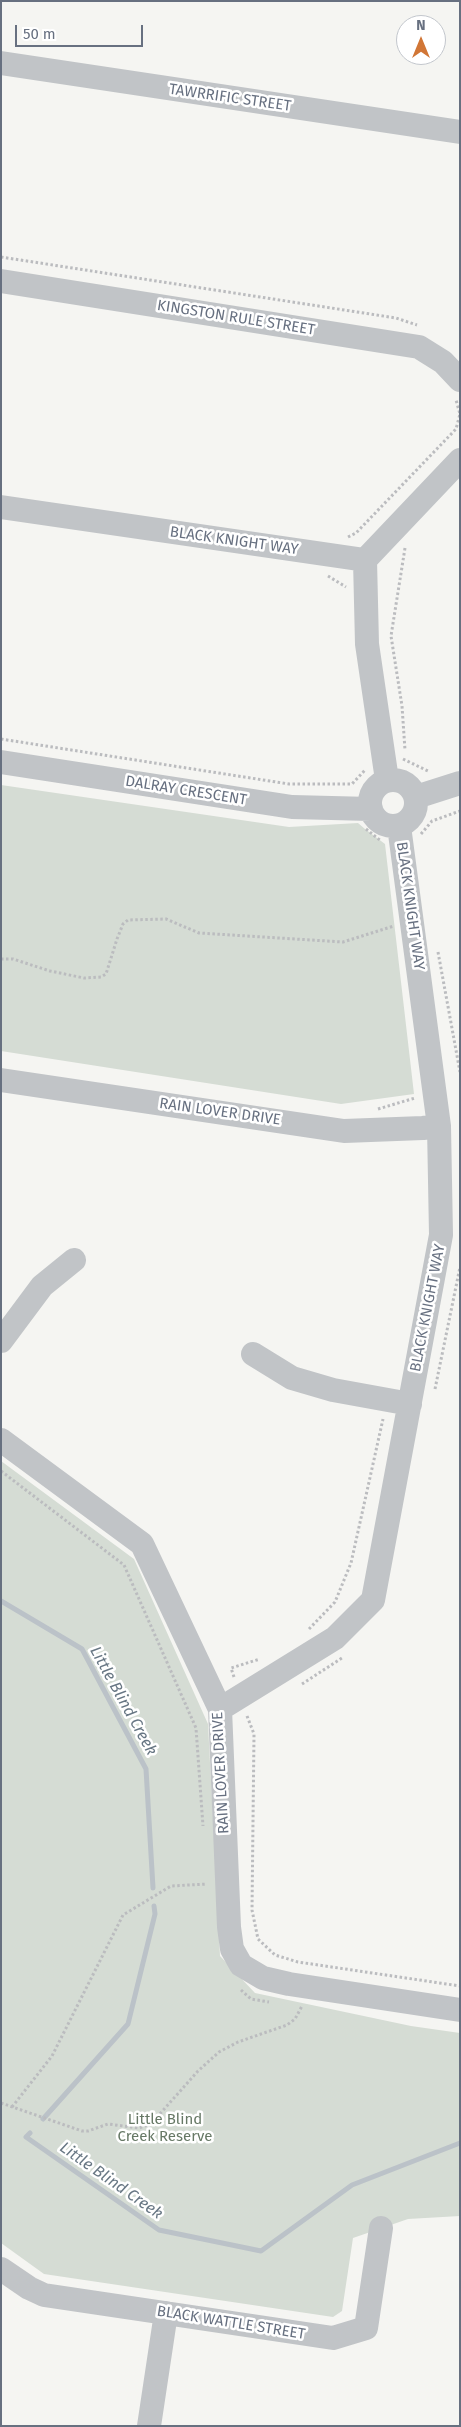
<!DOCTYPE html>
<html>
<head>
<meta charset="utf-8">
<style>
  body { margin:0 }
  #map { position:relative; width:461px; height:2427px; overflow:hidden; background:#f5f5f2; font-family:"Fira Sans",sans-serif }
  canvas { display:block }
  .frame { position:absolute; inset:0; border:2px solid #677080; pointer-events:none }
  .north { position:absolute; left:396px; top:15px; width:50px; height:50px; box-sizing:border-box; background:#fff; border:1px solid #c2c6cc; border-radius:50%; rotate:0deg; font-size:14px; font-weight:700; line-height:20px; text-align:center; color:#677080 }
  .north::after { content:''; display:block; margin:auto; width:18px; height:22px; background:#d17636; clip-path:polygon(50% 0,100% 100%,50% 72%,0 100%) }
  .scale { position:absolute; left:15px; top:25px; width:128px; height:22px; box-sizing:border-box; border:2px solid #677080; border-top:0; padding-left:6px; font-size:15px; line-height:18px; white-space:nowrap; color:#677080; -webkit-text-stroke:4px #fff; paint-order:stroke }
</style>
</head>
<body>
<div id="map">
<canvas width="461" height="2427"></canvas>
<div class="frame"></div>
<div class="north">N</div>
<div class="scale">50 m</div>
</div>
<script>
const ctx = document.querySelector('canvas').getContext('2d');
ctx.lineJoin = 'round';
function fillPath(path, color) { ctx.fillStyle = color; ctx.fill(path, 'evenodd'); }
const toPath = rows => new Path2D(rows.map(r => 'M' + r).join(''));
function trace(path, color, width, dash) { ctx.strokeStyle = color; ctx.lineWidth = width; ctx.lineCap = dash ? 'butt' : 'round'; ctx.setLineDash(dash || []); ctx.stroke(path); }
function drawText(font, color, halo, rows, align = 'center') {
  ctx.font = font + ' "Fira Sans",sans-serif'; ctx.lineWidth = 5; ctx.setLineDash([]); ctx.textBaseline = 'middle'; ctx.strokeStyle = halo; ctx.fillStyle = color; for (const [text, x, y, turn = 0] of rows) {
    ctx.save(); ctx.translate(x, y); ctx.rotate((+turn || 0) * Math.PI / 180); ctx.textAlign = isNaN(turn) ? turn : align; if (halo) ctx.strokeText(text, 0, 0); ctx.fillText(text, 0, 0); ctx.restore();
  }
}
fillPath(toPath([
  [1,785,289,827,358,823,365,829,385,844,414,1094,341,1104,1,1051],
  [1,1461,134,1559,208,1724,220,1956,255,1993,411,2026,460,2033,460,2216,408,2219,353,2238,342,2311,333,2317,44,2274,1,2243]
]), '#d5dcd4');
trace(toPath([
  [1,1601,82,1649,146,1769,153,1888],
  [43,2119,128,2024,155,1914,154,1906],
  [30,2133,26,2137,159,2230,261,2251,352,2185,460,2143]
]), '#bbc2c8', 5);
trace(toPath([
  [1,257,396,318,417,325],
  [348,537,356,533,456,429,460,414,456,400],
  [405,548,391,636,402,706,405,750],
  [328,576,346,587],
  [1,739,289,784,352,784,366,769],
  [403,759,428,771],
  [366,829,381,841],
  [421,834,432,821,460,811],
  [438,952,460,1072],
  [1,959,13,959,50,971,84,978,101,977,106,974,117,939,123,924,128,920,166,919,199,933,343,942,394,926],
  [378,1109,415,1098],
  [435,1389,460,1267],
  [1,1471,124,1565,196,1728,203,1826],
  [309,1629,335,1602,351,1563,383,1419],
  [234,1677,231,1668,260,1659],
  [302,1684,342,1658],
  [247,1716,254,1734,252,1910,258,1939,275,1955,298,1962,460,1986],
  [241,1990,251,1999,269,2002],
  [1,2103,82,2131,88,2131,108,2124,139,2128,148,2125,158,2116,198,2071,219,2052,238,2042,287,2025,295,2019,302,2006],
  [12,2107,52,2056,123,1915,171,1886,207,1884]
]), '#bbbcbf', 3, [2.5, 2.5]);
trace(toPath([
  [1,63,460,132],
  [1,281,419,347,443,362,460,380],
  [1,507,365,560,367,644,387,780],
  [365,560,460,460],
  [1,762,292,807,371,809],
  '370 803a23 23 0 1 1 46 0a23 23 0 1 1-46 0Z',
  [416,797,460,783],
  [1,1080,344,1131,423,1128,439,1126],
  [1,1341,42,1286,74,1260],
  [253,1354,292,1378,333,1390,410,1404],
  [1,1440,142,1544,220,1709,229,1927,232,1949,241,1965,263,1978,289,1984,460,2010],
  [220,1709,335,1638,373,1600,441,1235,439,1126,399,826],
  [1,2269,29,2288,44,2295,333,2338,366,2328,381,2228],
  [149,2426,166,2313]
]), '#c1c4c7', 24);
drawText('15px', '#677080', '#fff', [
  ["TAWRRIFIC STREET",230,98,8],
  ["KINGSTON RULE STREET",236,318,9],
  ["BLACK KNIGHT WAY",234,541,8],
  ["DALRAY CRESCENT",186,791,9],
  ["BLACK KNIGHT WAY",410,906,82],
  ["RAIN LOVER DRIVE",220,1112,8],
  ["BLACK KNIGHT WAY",428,1308,-79],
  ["RAIN LOVER DRIVE",221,1773,-93],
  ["BLACK WATTLE STREET",231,2323,9]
]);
drawText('15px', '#667865', '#fff', [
  ["Little Blind",165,2120],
  ["Creek Reserve",165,2137]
]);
drawText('italic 16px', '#687784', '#fff', [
  ["Little Blind Creek",123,1701,61],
  ["Little Blind Creek",111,2181,35]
]);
</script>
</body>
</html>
